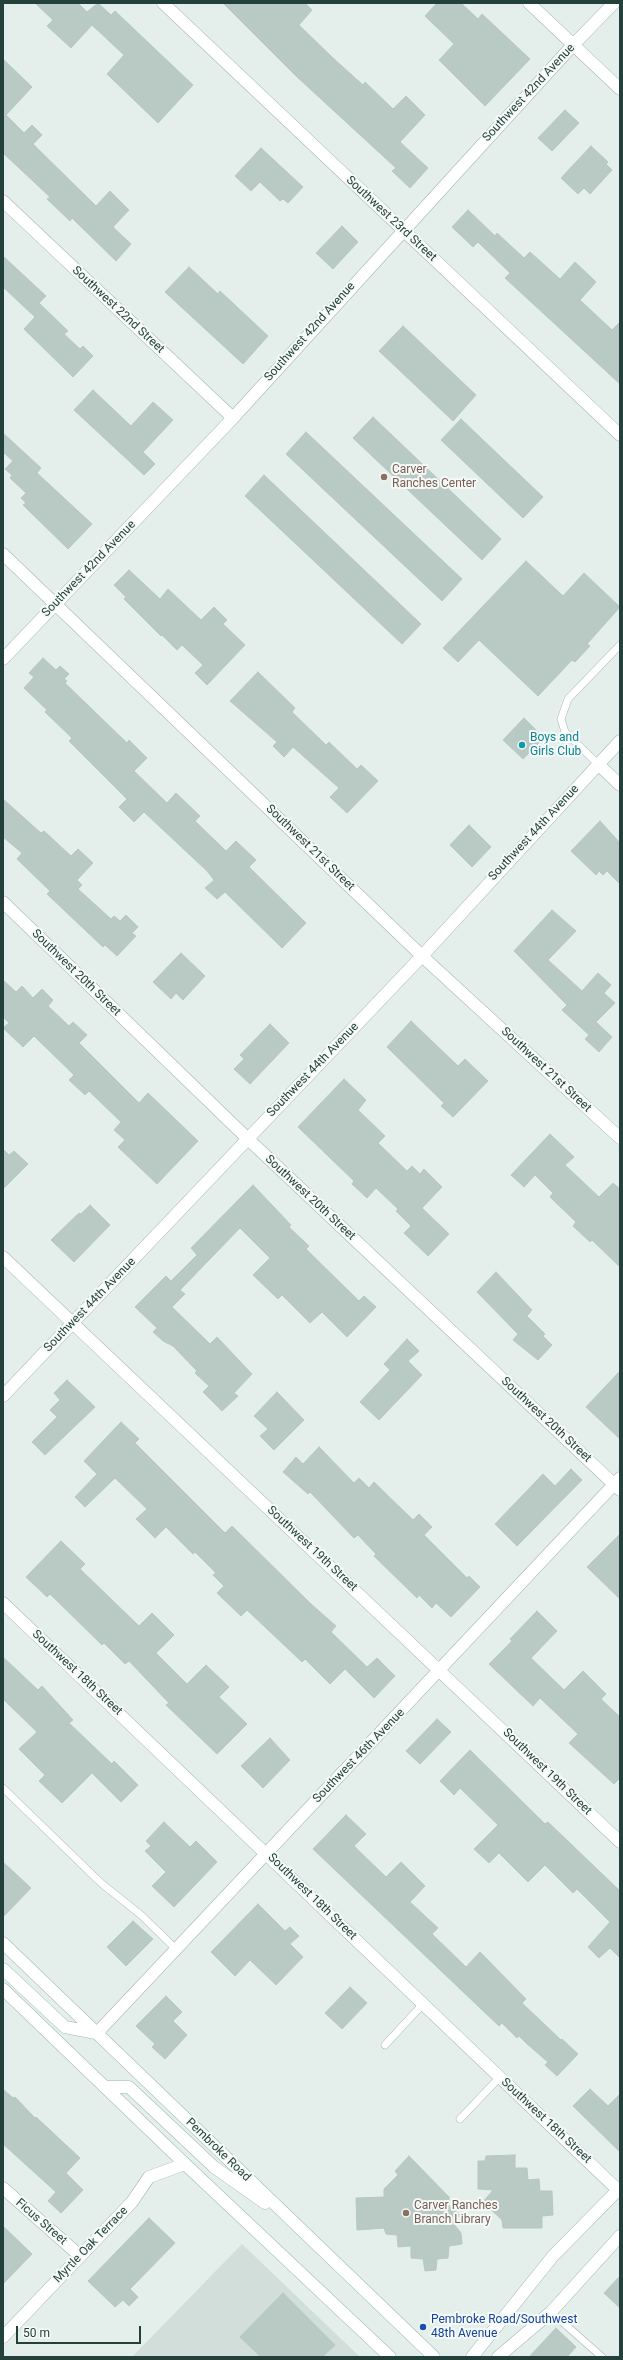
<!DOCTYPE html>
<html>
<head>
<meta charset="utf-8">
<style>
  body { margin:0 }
  #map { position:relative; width:623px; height:2360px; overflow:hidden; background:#e4eeea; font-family:Roboto,sans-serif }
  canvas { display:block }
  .frame { position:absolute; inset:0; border:4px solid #23403b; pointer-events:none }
  .scale { position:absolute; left:16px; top:2326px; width:125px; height:18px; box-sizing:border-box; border:2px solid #23403b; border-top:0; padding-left:5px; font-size:12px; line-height:14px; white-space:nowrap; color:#23403b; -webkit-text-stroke:3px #f5faf8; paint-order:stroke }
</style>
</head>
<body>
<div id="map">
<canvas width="623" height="2360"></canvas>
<div class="frame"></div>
<div class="scale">50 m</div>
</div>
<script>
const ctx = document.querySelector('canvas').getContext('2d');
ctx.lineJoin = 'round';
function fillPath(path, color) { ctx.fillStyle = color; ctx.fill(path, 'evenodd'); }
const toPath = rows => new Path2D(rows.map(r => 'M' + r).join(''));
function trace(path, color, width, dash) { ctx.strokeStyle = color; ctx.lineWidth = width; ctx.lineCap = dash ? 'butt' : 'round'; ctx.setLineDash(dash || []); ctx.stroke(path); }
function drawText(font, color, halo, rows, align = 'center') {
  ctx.font = font + ' Roboto,sans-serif'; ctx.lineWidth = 4; ctx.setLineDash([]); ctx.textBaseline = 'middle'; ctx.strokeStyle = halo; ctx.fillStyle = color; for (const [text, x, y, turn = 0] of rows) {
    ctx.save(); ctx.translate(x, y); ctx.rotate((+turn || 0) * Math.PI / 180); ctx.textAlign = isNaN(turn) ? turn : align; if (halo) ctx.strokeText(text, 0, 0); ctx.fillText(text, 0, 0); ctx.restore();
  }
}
fillPath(toPath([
  [242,2244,360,2357,132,2357]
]), '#d2ded9');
const building = toPath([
  [35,3,78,3,87,12,98,3,111,15,115,11,193,85,158,123,107,74,124,55,92,25,71,48,47,26,53,20,35,3],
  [223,3,305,3,312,10,299,25,333,58,363,85,365,82,393,109,406,96,425,115,400,142,428,168,410,188,392,171,396,168,296,76,223,3],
  [437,3,461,3,478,19,482,14,530,59,485,106,439,60,454,44,425,16,437,3],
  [3,59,32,87,6,115,24,133,32,125,42,135,33,144,96,206,110,191,129,210,113,227,131,244,116,261,72,218,70,221,47,199,50,197,3,153,3,59],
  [565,110,579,123,552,151,538,138,565,110],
  [591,146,608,162,606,164,612,170,590,194,584,188,578,194,561,178,591,146],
  [261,148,303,187,288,203,283,199,280,201,260,182,251,191,235,176,261,148],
  [468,210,495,236,497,233,524,258,530,252,560,279,575,262,596,282,580,300,612,330,620,322,620,384,505,278,510,273,478,242,473,247,452,227,468,210],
  [342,226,358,242,333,269,316,253,342,226],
  [3,256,46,296,39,303,68,331,64,334,80,349,83,346,93,356,73,377,24,329,35,317,3,287,3,256],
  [189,267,218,294,220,291,268,336,243,364,165,292,189,267],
  [403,326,476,395,453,421,379,351,403,326],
  [93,390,131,426,153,402,173,420,143,452,155,464,144,475,74,410,93,390],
  [373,417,501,539,482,560,353,438,373,417],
  [461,419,543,497,523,518,441,440,461,419],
  [306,432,462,579,442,601,286,454,306,432],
  [3,433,41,468,37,473,92,524,68,549,23,505,26,503,21,498,26,493,10,478,12,475,5,469,13,461,3,452,3,433],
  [264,475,421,624,402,644,245,496,264,475],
  [526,561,563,596,584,573,620,607,587,644,590,646,575,662,572,660,538,696,479,640,458,662,443,648,526,561],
  [129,570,160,599,168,589,201,620,214,607,227,620,223,624,245,645,207,685,195,673,203,665,182,645,177,650,162,635,161,636,124,599,126,597,114,585,129,570],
  [43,658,56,670,60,666,69,674,64,679,67,681,65,683,127,743,129,740,147,758,134,771,167,803,176,793,200,816,195,821,226,851,236,841,256,860,249,867,306,923,282,948,225,892,217,899,205,888,214,880,207,871,144,812,134,822,119,807,127,799,69,741,72,738,45,712,47,710,24,688,34,677,29,673,43,658],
  [258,672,295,708,292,712,326,745,329,742,357,769,361,765,378,781,347,813,330,797,339,788,293,747,284,757,273,746,277,742,230,701,258,672],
  [524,718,544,738,523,759,503,740,524,718],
  [3,799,41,833,44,831,71,856,78,849,93,863,77,880,82,885,78,889,111,919,114,916,120,921,126,915,138,927,132,933,136,936,117,956,105,945,103,947,47,894,50,891,17,859,22,853,3,837,3,799],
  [600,821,620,843,620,884,607,871,603,875,599,871,596,875,571,851,600,821],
  [469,825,491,847,472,867,450,845,469,825],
  [552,910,576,931,548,960,582,991,598,973,611,985,604,993,615,1003,596,1022,612,1037,599,1052,585,1039,589,1035,562,1010,567,1005,514,951,552,910],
  [181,953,205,976,183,1000,176,993,171,999,153,982,181,953],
  [3,980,16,992,22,986,33,998,42,989,53,1000,48,1006,69,1026,73,1022,87,1035,79,1043,139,1103,148,1093,198,1141,157,1184,118,1147,125,1140,114,1130,121,1122,89,1091,85,1095,69,1080,74,1075,34,1036,23,1047,3,1028,9,1023,3,1017,3,980],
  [411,1021,458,1066,465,1059,488,1081,453,1117,441,1106,444,1103,387,1047,411,1021],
  [270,1024,289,1043,250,1084,234,1069,244,1059,240,1055,270,1024],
  [344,1079,366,1100,358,1110,385,1136,378,1143,407,1171,412,1166,420,1174,424,1169,442,1187,422,1208,449,1234,428,1256,404,1233,411,1226,396,1211,398,1209,376,1188,367,1198,352,1184,354,1181,298,1127,344,1079],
  [550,1134,574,1157,565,1165,599,1197,613,1183,620,1189,620,1267,592,1240,590,1242,573,1226,576,1222,550,1197,553,1193,535,1175,524,1187,511,1175,550,1134],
  [3,1149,9,1155,14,1151,28,1164,3,1189,3,1149],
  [253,1185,291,1225,289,1227,309,1246,306,1249,359,1301,364,1296,376,1307,347,1337,322,1312,310,1323,282,1295,278,1299,253,1275,270,1258,240,1228,180,1290,185,1294,172,1307,210,1344,217,1337,252,1374,234,1393,238,1396,222,1411,203,1392,209,1386,195,1373,197,1371,173,1346,163,1341,153,1332,157,1328,135,1307,166,1276,171,1281,197,1255,191,1248,253,1185],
  [90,1205,110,1225,74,1262,51,1240,79,1213,81,1214,90,1205],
  [496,1272,532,1310,527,1316,545,1334,543,1336,552,1345,538,1360,513,1340,518,1334,477,1292,496,1272],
  [407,1339,419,1351,408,1361,422,1375,379,1420,360,1402,390,1370,384,1364,407,1339],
  [620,1371,620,1439,586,1407,620,1371],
  [67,1380,95,1407,45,1455,32,1442,57,1417,50,1410,60,1400,54,1393,67,1380],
  [277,1392,304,1420,274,1450,260,1436,268,1429,254,1416,277,1392],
  [121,1422,139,1439,135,1443,225,1533,232,1526,311,1604,336,1626,331,1632,367,1667,377,1658,395,1676,374,1698,345,1669,330,1684,305,1659,302,1662,247,1610,241,1616,217,1593,224,1586,213,1575,216,1573,195,1552,193,1554,166,1527,155,1538,136,1519,147,1509,115,1478,85,1507,75,1497,97,1474,84,1461,121,1422],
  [319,1447,354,1483,359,1478,369,1488,374,1482,413,1520,419,1514,432,1527,424,1535,467,1578,469,1576,480,1587,451,1617,436,1603,432,1608,419,1595,417,1598,374,1556,376,1554,358,1535,354,1538,310,1492,308,1494,283,1472,296,1457,303,1464,319,1447],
  [571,1469,582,1480,517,1546,495,1524,543,1474,555,1486,571,1469],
  [620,1534,620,1599,587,1567,620,1534],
  [61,1541,85,1564,80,1569,139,1626,152,1613,174,1635,156,1653,187,1684,206,1665,229,1687,219,1697,247,1724,217,1754,166,1705,169,1703,129,1661,125,1664,104,1643,102,1645,50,1594,47,1597,26,1577,61,1541],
  [537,1611,557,1631,531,1658,564,1690,583,1671,606,1694,601,1699,620,1717,620,1778,614,1784,569,1743,578,1734,540,1698,533,1706,489,1664,512,1641,510,1639,537,1611],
  [3,1657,38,1690,42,1686,73,1720,69,1723,112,1764,114,1761,138,1785,121,1802,92,1773,62,1803,39,1781,45,1775,19,1749,37,1732,3,1699,3,1657],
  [437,1719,451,1732,420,1764,406,1751,437,1719],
  [270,1738,290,1760,263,1788,241,1766,270,1738],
  [470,1750,545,1824,548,1822,620,1891,620,1958,610,1948,599,1958,588,1947,610,1922,577,1889,573,1893,545,1865,528,1882,499,1853,489,1863,474,1849,498,1825,460,1788,454,1795,440,1781,470,1750],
  [346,1815,366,1834,354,1846,386,1877,401,1862,425,1886,410,1902,438,1928,432,1934,466,1967,480,1952,526,1999,522,2003,561,2040,562,2039,578,2054,557,2076,545,2065,548,2062,526,2043,519,2036,517,2038,502,2023,499,2026,313,1849,346,1815],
  [164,1822,190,1847,196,1841,217,1862,174,1907,152,1886,166,1872,145,1851,151,1846,146,1841,164,1822],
  [3,1862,31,1888,3,1917,3,1862],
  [258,1904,285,1931,290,1927,299,1936,290,1944,303,1957,276,1985,250,1960,235,1976,211,1952,258,1904],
  [133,1921,153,1939,126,1966,107,1947,133,1921],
  [350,1987,367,2003,342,2029,325,2013,350,1987],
  [166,1996,182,2012,173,2021,187,2035,165,2059,152,2047,155,2044,136,2026,166,1996],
  [3,2089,13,2098,15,2097,35,2118,36,2117,80,2158,66,2173,83,2190,61,2213,48,2201,56,2192,3,2144,3,2089],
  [590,2089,608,2106,620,2094,620,2152,573,2106,590,2089],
  [515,2155,515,2168,527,2168,528,2180,539,2179,540,2191,552,2191,553,2215,542,2216,542,2228,503,2228,502,2220,483,2202,493,2190,478,2189,478,2161,485,2161,486,2156,515,2155],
  [409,2156,449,2197,449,2206,460,2215,453,2223,461,2233,462,2244,449,2246,448,2258,437,2259,436,2270,425,2271,423,2259,411,2258,411,2246,398,2247,397,2235,386,2234,384,2228,357,2230,356,2198,384,2197,384,2189,398,2175,395,2171,409,2156],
  [149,2218,175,2243,130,2289,138,2297,129,2306,123,2300,115,2307,88,2281,149,2218],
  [3,2226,32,2254,3,2284,3,2226],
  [620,2276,620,2308,604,2293,620,2276],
  [283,2293,335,2345,322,2357,261,2357,240,2337,283,2293],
  [556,2328,576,2347,567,2357,529,2357,556,2328]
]);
fillPath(building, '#b9c9c3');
trace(building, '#b6c8c2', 1);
const lane = toPath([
  [598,764,565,732,561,719,568,699,620,645],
  [3,1788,101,1883,141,1915,176,1949],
  [385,2045,423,2004],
  [460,2119,499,2078],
  [551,2312,602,2357]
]);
const street = toPath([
  [163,3,620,435],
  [529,3,620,89],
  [3,201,233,418],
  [3,554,422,956,620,1138],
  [3,659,233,418,573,45,614,3],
  [598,764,620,785],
  [3,902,248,1139,620,1490],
  [3,1257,620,1842],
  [3,1396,422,956,620,741],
  [3,1603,620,2192],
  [97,2033,620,1478],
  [3,2188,79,2255],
  [3,2337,132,2202,149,2177,185,2164],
  [472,2357,553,2256,620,2188],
  [498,2357,551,2312,620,2236]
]);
const secondary = toPath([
  [3,1943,434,2357],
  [3,1969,65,2027,96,2033],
  [3,1989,185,2164,390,2357],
  [105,2087,129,2087,214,2167,265,2203]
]);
trace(lane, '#a6b6b2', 8);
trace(street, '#a6b6b2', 13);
trace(secondary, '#a2bab3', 13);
trace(lane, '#fff', 7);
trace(street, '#fff', 12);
trace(secondary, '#fff', 12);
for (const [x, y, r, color] of [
  [384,477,4,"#8d6e63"],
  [522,745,4,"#0f9aa8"],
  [406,2213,4,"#8d6e63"],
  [423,2327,4,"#1a4fb4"]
]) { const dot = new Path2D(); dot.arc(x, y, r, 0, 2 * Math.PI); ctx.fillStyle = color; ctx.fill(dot); trace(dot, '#f5faf8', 1.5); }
drawText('12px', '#23403b', '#f5faf8', [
  ["Southwest 42nd Avenue",529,93,-47],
  ["Southwest 23rd Street",391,219,43],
  ["Southwest 22nd Street",118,310,43],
  ["Southwest 42nd Avenue",310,332,-48],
  ["Southwest 42nd Avenue",89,569,-46],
  ["Southwest 44th Avenue",534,833,-47],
  ["Southwest 21st Street",310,848,44],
  ["Southwest 20th Street",76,973,44],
  ["Southwest 44th Avenue",313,1070,-46],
  ["Southwest 21st Street",546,1070,43],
  ["Southwest 20th Street",310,1198,43],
  ["Southwest 44th Avenue",90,1305,-46],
  ["Southwest 20th Street",546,1420,43],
  ["Southwest 19th Street",312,1549,43],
  ["Southwest 18th Street",77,1673,43],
  ["Southwest 46th Avenue",359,1756,-46],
  ["Southwest 19th Street",547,1772,44],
  ["Southwest 18th Street",312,1897,44],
  ["Southwest 18th Street",546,2121,43],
  ["Pembroke Road",218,2150,44],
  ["Ficus Street",41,2222,41],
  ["Myrtle Oak Terrace",91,2245,-46]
]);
drawText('12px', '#785e54', '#f5faf8', [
  ["Carver",392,470],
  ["Ranches Center",392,484],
  ["Carver Ranches",414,2206],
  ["Branch Library",414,2220]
], 'left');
drawText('12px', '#0d838f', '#f5faf8', [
  ["Boys and",530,738],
  ["Girls Club",530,752]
], 'left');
drawText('12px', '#164399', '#f5faf8', [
  ["Pembroke Road/Southwest",431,2320],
  ["48th Avenue",431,2334]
], 'left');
</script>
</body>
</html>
